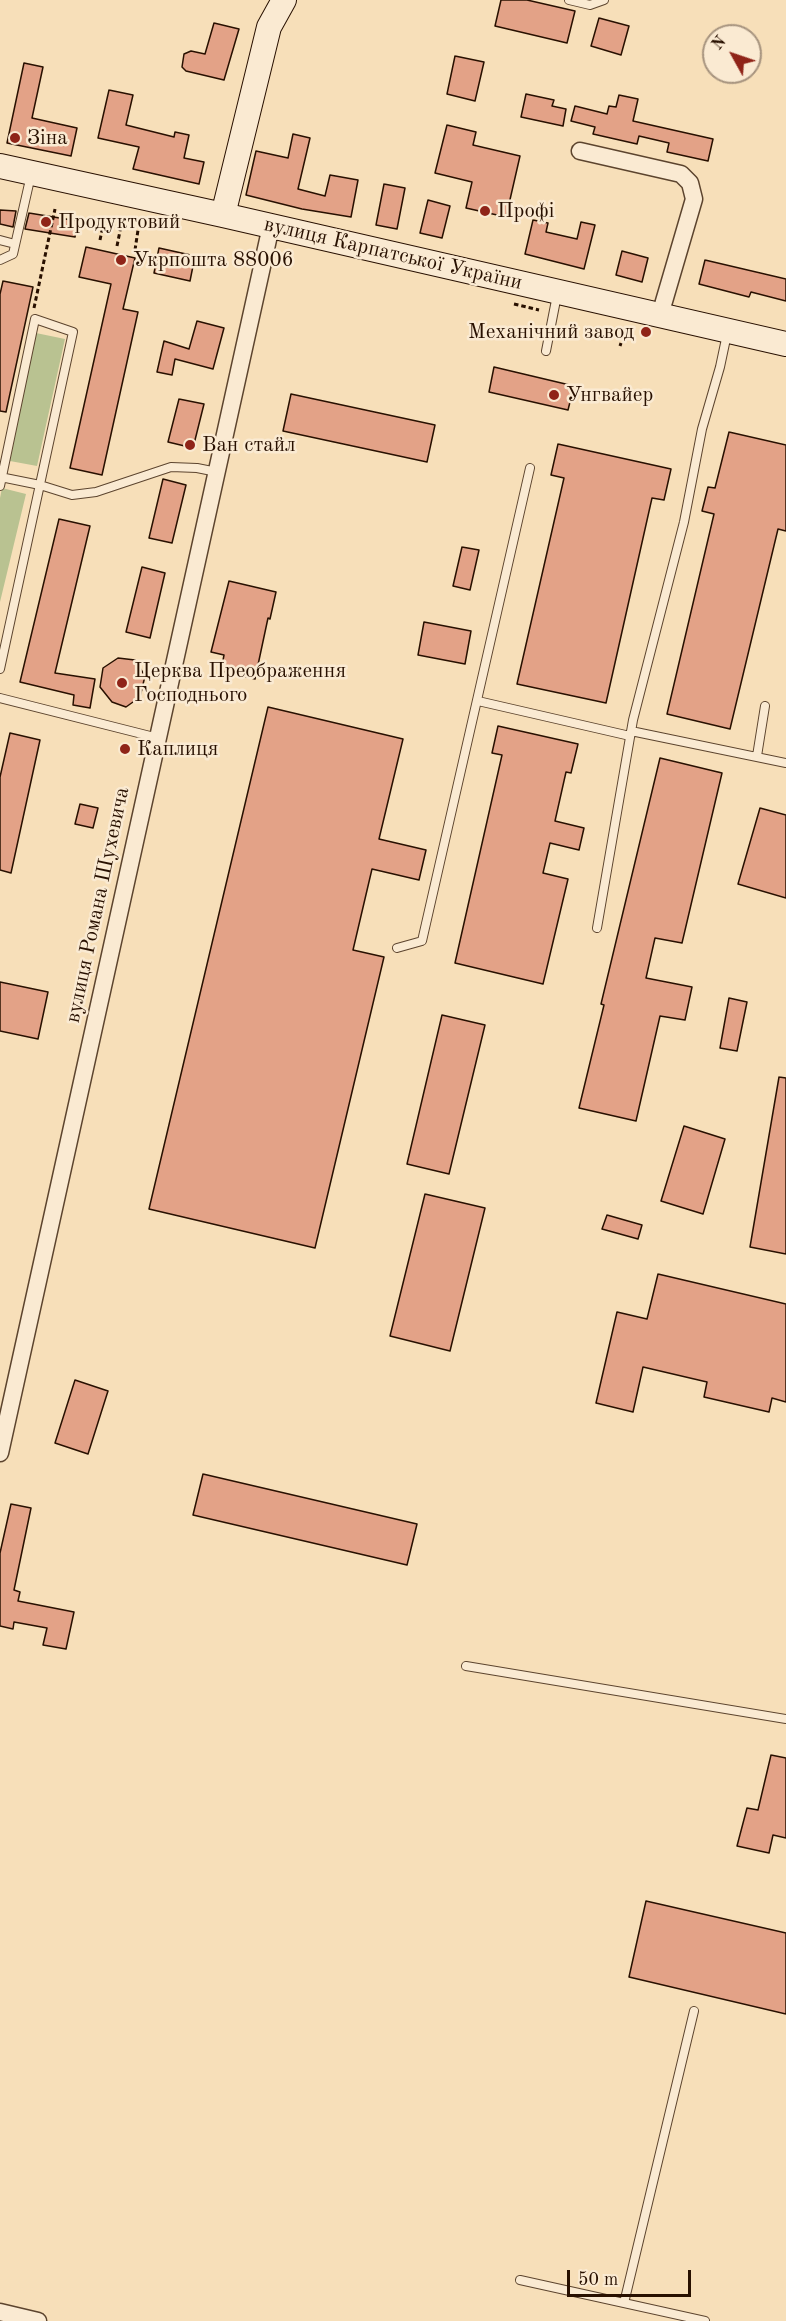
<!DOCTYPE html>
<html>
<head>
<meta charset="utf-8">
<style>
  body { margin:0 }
  #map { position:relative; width:786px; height:2321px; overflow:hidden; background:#f7dfb9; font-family:"Old Standard TT",serif }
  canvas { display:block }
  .north { position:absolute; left:702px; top:24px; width:60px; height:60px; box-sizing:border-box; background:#faead2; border:2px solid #a6937e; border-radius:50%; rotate:310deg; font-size:16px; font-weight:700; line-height:24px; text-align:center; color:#281000 }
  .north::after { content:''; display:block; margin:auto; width:21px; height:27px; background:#8f2418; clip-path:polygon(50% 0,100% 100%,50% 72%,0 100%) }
  .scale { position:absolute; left:567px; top:2270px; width:124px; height:27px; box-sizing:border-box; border:3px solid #281000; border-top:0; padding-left:8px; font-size:18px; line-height:21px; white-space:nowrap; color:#281000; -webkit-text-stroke:4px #faead2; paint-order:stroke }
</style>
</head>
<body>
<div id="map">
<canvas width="786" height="2321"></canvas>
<div class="north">N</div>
<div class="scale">50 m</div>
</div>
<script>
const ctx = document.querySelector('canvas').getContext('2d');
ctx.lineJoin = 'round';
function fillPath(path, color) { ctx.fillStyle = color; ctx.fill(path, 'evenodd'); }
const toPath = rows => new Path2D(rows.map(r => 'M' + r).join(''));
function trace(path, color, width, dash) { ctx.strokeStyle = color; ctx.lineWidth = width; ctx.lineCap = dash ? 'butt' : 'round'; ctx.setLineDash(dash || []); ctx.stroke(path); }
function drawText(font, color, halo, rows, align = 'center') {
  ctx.font = font + ' "Old Standard TT",serif'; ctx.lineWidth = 5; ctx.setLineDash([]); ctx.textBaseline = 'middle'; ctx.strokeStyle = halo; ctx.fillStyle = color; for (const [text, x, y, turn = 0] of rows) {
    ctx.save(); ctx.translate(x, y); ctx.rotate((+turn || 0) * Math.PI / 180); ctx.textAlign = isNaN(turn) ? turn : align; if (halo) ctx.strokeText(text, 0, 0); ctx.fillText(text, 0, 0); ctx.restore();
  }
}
fillPath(toPath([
  [36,333,65,339,37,466,10,461],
  [2,488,26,494,0,602,0,498]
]), '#b9c291');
const building = toPath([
  [501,0,527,0,575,11,567,43,495,26,501,0],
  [599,18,629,26,621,55,591,46,599,18],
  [214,23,239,29,224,80,186,71,182,67,184,54,191,51,205,54,214,23],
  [455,56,484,62,475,101,447,94,455,56],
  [24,63,43,67,32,118,77,128,71,156,7,143,24,63],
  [109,90,133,95,126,125,174,137,175,132,189,135,184,158,204,162,199,184,133,169,139,147,98,138,109,90],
  [526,94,554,100,552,106,566,109,563,126,521,117,526,94],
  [619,95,638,99,633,121,713,139,708,161,667,152,669,143,639,136,637,144,593,134,595,127,571,121,575,106,607,114,609,106,616,107,619,95],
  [447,125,476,132,473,145,520,156,506,217,466,208,472,182,435,173,447,125],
  [293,134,310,138,298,189,325,196,330,175,358,180,351,217,302,209,246,195,256,151,288,158,293,134],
  [384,184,405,188,397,229,376,225,384,184],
  [428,200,450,206,442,238,420,233,428,200],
  [0,210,16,211,13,227,0,224,0,210],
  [29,213,78,221,75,237,25,229,29,213],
  [533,220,548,223,546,232,577,239,581,222,595,225,584,269,525,254,533,220],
  [86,247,135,258,123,309,138,312,102,475,70,468,111,284,79,277,86,247],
  [159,248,195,256,190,281,154,273,159,248],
  [622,251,648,258,642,282,616,275,622,251],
  [705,260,786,279,786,301,751,292,749,297,699,284,705,260],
  [3,281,33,287,6,412,0,411,0,294,3,281],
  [197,321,224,328,213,369,175,359,172,375,157,372,164,341,189,349,197,321],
  [494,367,574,386,568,410,489,392,494,367],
  [291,394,435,425,427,462,283,431,291,394],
  [179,399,204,404,193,448,168,442,179,399],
  [729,432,786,445,786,531,778,529,730,729,667,714,714,514,702,511,708,487,715,488,729,432],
  [558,444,671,469,664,500,652,498,606,703,517,684,564,478,551,475,558,444],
  [163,479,186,485,172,543,149,538,163,479],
  [59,519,90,526,55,673,95,679,90,708,73,705,74,695,20,682,59,519],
  [462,547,479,550,470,590,453,586,462,547],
  [142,567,165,573,150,638,126,632,142,567],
  [229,581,276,592,270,619,268,618,255,679,221,671,224,655,211,652,229,581],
  [424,622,471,631,465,664,418,655,424,622],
  [118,658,135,660,145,676,140,697,126,707,112,702,100,687,103,668,118,658],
  [268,707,403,739,379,839,426,850,419,880,372,869,353,950,384,957,315,1248,149,1209,268,707],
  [498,726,578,744,571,773,566,772,555,821,584,828,579,850,550,843,543,873,568,879,543,984,455,963,502,755,492,753,498,726],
  [10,733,40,740,11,873,0,870,0,777,10,733],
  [660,758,722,773,682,943,655,938,646,978,692,987,685,1020,660,1016,636,1121,579,1108,604,1005,601,1004,660,758],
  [80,804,98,808,93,828,75,824,80,804],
  [760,808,786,815,786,898,738,884,760,808],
  [0,982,48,992,38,1039,0,1031,0,982],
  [729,998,747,1002,737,1051,720,1048,729,998],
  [442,1015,485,1025,449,1174,407,1164,442,1015],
  [779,1077,786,1078,786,1254,750,1247,779,1077],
  [684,1126,725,1139,703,1214,661,1201,684,1126],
  [425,1194,485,1208,450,1351,390,1336,425,1194],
  [607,1215,642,1225,638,1239,602,1229,607,1215],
  [658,1274,786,1304,786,1402,772,1398,769,1412,704,1397,707,1382,643,1367,633,1412,596,1403,617,1312,647,1319,658,1274],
  [75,1380,108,1391,88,1454,55,1443,75,1380],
  [203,1474,417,1524,407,1565,193,1515,203,1474],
  [11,1504,31,1508,14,1590,20,1592,18,1601,74,1612,66,1649,43,1645,47,1628,14,1622,13,1629,0,1626,0,1553,11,1504],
  [771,1755,786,1758,786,1838,773,1835,769,1853,737,1846,747,1808,758,1810,771,1755],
  [646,1901,786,1933,786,2014,629,1977,646,1901]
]);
fillPath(building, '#e3a287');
trace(building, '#281000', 1.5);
const lane = toPath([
  [569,0,590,5,604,0],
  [0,240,15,244],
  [0,260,13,254,31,175],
  [546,351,557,295],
  [0,477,40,485,72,495,96,492,171,467,197,468,217,472],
  [0,486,35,319,73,332,0,669],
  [0,698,158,738],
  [478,701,630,736],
  [631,731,786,763],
  [757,756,765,706],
  [597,928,633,720,684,522,702,429,720,367,727,334],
  [397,948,422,941,530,468],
  [466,1666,786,1719],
  [520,2280,705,2321],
  [624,2303,694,2011]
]);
const street = toPath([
  [580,151,681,174,690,183,694,199,660,315],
  [0,1453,271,226],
  [0,2312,38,2321]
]);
const secondary = toPath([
  [0,166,223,215,786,344],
  [223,215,269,27,284,0]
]);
trace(lane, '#5c442e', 10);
trace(street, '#5c442e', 19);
trace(secondary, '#281000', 26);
trace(toPath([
  [100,240,104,221],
  [117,246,121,226],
  [135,250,138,230],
  [514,304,539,310],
  [34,308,55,209],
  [620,346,621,343]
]), '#281000', 3, [4.5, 3]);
trace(lane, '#faead2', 8);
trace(street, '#faead2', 16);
trace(secondary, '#faead2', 24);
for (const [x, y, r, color] of [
  [15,138,6,"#8f2418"],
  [485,211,6,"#8f2418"],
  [46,222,6,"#8f2418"],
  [121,260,6,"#8f2418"],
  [646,332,6,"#8f2418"],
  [554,395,6,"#8f2418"],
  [190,445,6,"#8f2418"],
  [122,683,6,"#8f2418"],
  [125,749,6,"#8f2418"]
]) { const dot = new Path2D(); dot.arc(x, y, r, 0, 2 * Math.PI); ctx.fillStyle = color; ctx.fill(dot); trace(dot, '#faead2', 2); }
drawText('21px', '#281000', '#faead2', [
  ["Зіна",27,138],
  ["Профі",497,211],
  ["Продуктовий",58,222],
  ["Укрпошта 88006",133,260],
  ["Механічний завод",634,332,"right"],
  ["Унгвайер",566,395],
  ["Ван стайл",202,445],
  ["Церква Преображення",134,671],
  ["Господнього",134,695],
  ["Каплиця",137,749]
], 'left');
drawText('21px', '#281000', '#faead2', [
  ["вулиця Карпатської України",393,254,13],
  ["вулиця Романа Шухевича",98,905,-78]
]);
</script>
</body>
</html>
